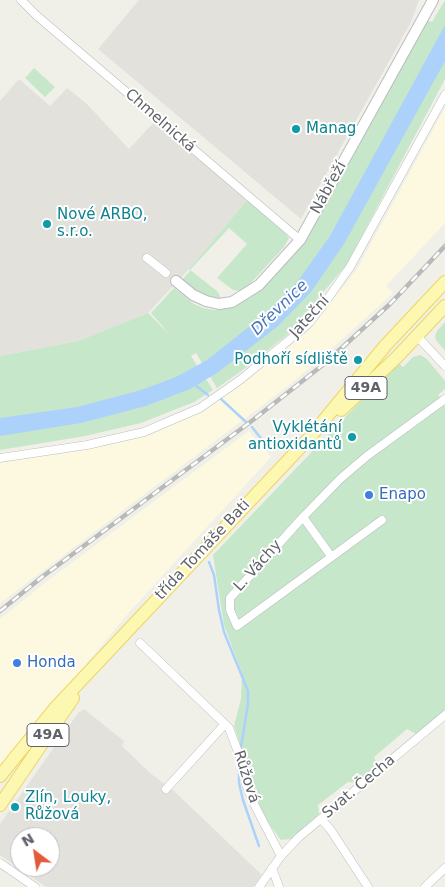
<!DOCTYPE html>
<html>
<head>
<meta charset="utf-8">
<style>
  body { margin:0 }
  #map { position:relative; width:445px; height:887px; overflow:hidden; background:#f1f0e8; font-family:"DejaVu Sans",sans-serif }
  canvas { display:block }
  .north { position:absolute; left:10px; top:827px; width:50px; height:50px; box-sizing:border-box; background:#fff; border:1px solid #bfc0c3; border-radius:50%; rotate:329deg; font-size:14px; font-weight:700; line-height:20px; text-align:center; color:#5f6268 }
  .north::after { content:''; display:block; margin:auto; width:18px; height:22px; background:#e5583a; clip-path:polygon(50% 0,100% 100%,50% 72%,0 100%) }
</style>
</head>
<body>
<div id="map">
<canvas width="445" height="887"></canvas>
<div class="north">N</div>
</div>
<script>
const ctx = document.querySelector('canvas').getContext('2d');
ctx.lineJoin = 'round';
function fillPath(path, color) { ctx.fillStyle = color; ctx.fill(path, 'evenodd'); }
const toPath = rows => new Path2D(rows.map(r => 'M' + r).join(''));
function trace(path, color, width, dash) { ctx.strokeStyle = color; ctx.lineWidth = width; ctx.lineCap = dash ? 'butt' : 'round'; ctx.setLineDash(dash || []); ctx.stroke(path); }
function drawText(font, color, halo, rows, align = 'center') {
  ctx.font = font + ' "DejaVu Sans",sans-serif'; ctx.lineWidth = 4; ctx.setLineDash([]); ctx.textBaseline = 'middle'; ctx.strokeStyle = halo; ctx.fillStyle = color; for (const [text, x, y, turn = 0] of rows) {
    ctx.save(); ctx.translate(x, y); ctx.rotate((+turn || 0) * Math.PI / 180); ctx.textAlign = isNaN(turn) ? turn : align; if (halo) ctx.strokeText(text, 0, 0); ctx.fillText(text, 0, 0); ctx.restore();
  }
}
fillPath(toPath([
  [445,108,445,223,386,286,393,293,320,359,284,389,0,603,0,453,87,440,140,428,188,409,250,374,298,336,305,334,356,271],
  [249,431,271,457,131,610,0,767,0,619,46,582]
]), '#fdf9e1');
fillPath(toPath([
  [139,0,419,0,411,22,301,219,98,49],
  [19,79,50,106,67,88,86,103,129,149,156,120,248,199,189,269,148,313,78,341,0,356,0,101],
  [84,709,124,741,122,746,150,773,174,791,262,875,253,887,46,887,0,855,0,824,78,713],
  [20,837,50,837,50,867,20,867]
]), '#e3e1dc');
fillPath(toPath([
  [445,0,445,79,347,264,288,334,240,372,217,388,196,353,191,356,213,390,194,402,141,423,85,436,0,450,0,356,78,341,148,313,171,336,151,313,174,288,194,304,203,308,215,310,231,308,251,297,259,290,304,237,342,177,427,20,432,22],
  [34,68,55,87,45,97,25,78],
  [248,199,283,230,289,238,284,247,247,287,241,291,233,290,217,278,247,244,229,228,190,270,217,291,221,298,207,296,195,291,182,280,190,271,189,269],
  [445,322,445,351,436,340,435,336,437,331],
  [420,355,427,359,445,381,445,389,438,395,445,406,445,710,416,734,407,729,374,757,378,766,356,783,348,782,318,805,319,814,291,839,281,840,262,814,254,787,249,766,244,757,234,726,241,699,242,673,224,625,213,555,398,362,403,367,413,357]
]), '#c6e7c9');
fillPath(toPath([
  [445,25,445,61,344,244,311,292,277,327,217,373,190,389,146,406,81,423,0,436,0,418,77,407,141,390,176,377,207,360,265,314,298,281,330,236]
]), '#acd2fc');
trace(toPath([
  [195,385,208,395],
  [221,399,246,422],
  [252,427,263,441],
  [209,562,214,575,219,610,224,632,248,691,248,704,241,747],
  [239,761,239,783,243,800,259,846]
]), '#acd2fc', 2.5);
const minor = toPath([
  [21,0,36,15,300,240],
  [147,258,166,273],
  [417,336,445,366],
  [0,458,87,445,144,432,200,408,240,380,294,336,309,323,324,304,350,267,445,95],
  [303,517,331,556],
  [382,520,237,626,230,610,230,598,303,517,340,479,367,456,445,399],
  [140,643,229,728,244,768,246,784,253,802,281,856],
  [166,789,225,724],
  [321,819,330,829,368,887],
  [0,863,35,887],
  [272,868,279,887],
  [259,887,281,856,299,837,445,715],
  [425,887,445,868]
]);
const tertiary = toPath([
  [176,281,193,295,206,301,219,304,232,302,259,285,300,240,433,0]
]);
const primary = toPath([
  [341,410,397,357,445,306],
  [0,776,56,707,311,436,385,346,445,282],
  [0,805,73,698]
]);
trace(minor, '#babcc1', 9);
trace(tertiary, '#babcc1', 12);
trace(primary, '#eed564', 14);
trace(minor, '#fff', 8);
trace(tertiary, '#fff', 10);
trace(primary, '#fdf8b1', 12);
const rail = toPath([
  [0,611,42,577,253,420,324,364,390,304,445,246]
]);
trace(rail, '#b8b9b9', 4.5);
trace(rail, '#fff', 2.5, [8]);
for (const [x, y, r, color] of [
  [296,129,5,"#0f9aa8"],
  [47,224,5,"#0f9aa8"],
  [358,360,5,"#0f9aa8"],
  [352,437,5,"#0f9aa8"],
  [369,495,5,"#3f7fe0"],
  [17,663,5,"#3f7fe0"],
  [15,807,5,"#0f9aa8"]
]) { const dot = new Path2D(); dot.arc(x, y, r, 0, 2 * Math.PI); ctx.fillStyle = color; ctx.fill(dot); trace(dot, '#fff', 2); }
for (const [x, y, w] of [
  [366,388,42],
  [48,735,42]
]) { const box = new Path2D(); box.roundRect(x - w / 2, y - 11.5, w, 23, 4); ctx.fillStyle = '#fff'; ctx.fill(box); trace(box, '#5f6268', 1); }
drawText('bold 14px', '#5f6268', null, [
  ["49A",366,388],
  ["49A",48,735]
]);
drawText('15px', '#5f6268', '#fff', [
  ["Chmelnická",160,121,41],
  ["Nábřeží",329,188,-61],
  ["Jateční",310,317,-48],
  ["třída Tomáše Bati",203,550,-47],
  ["L. Váchy",258,566,-48],
  ["Růžová",246,777,72],
  ["Svat. Čecha",359,787,-40]
]);
drawText('15px', '#0d838f', '#fff', [
  ["Manag",306,129],
  ["Nové ARBO,",57,215],
  ["s.r.o.",57,232],
  ["Podhoří sídliště",348,360,"right"],
  ["Vyklétání",342,428,"right"],
  ["antioxidantů",342,445,"right"],
  ["Zlín, Louky,",25,798],
  ["Růžová",25,815]
], 'left');
drawText('15px', '#366cbe', '#fff', [
  ["Enapo",379,495],
  ["Honda",27,663]
], 'left');
drawText('italic 16px', '#4a75b8', '#fff', [
  ["Dřevnice",280,308,-44]
]);
</script>
</body>
</html>
